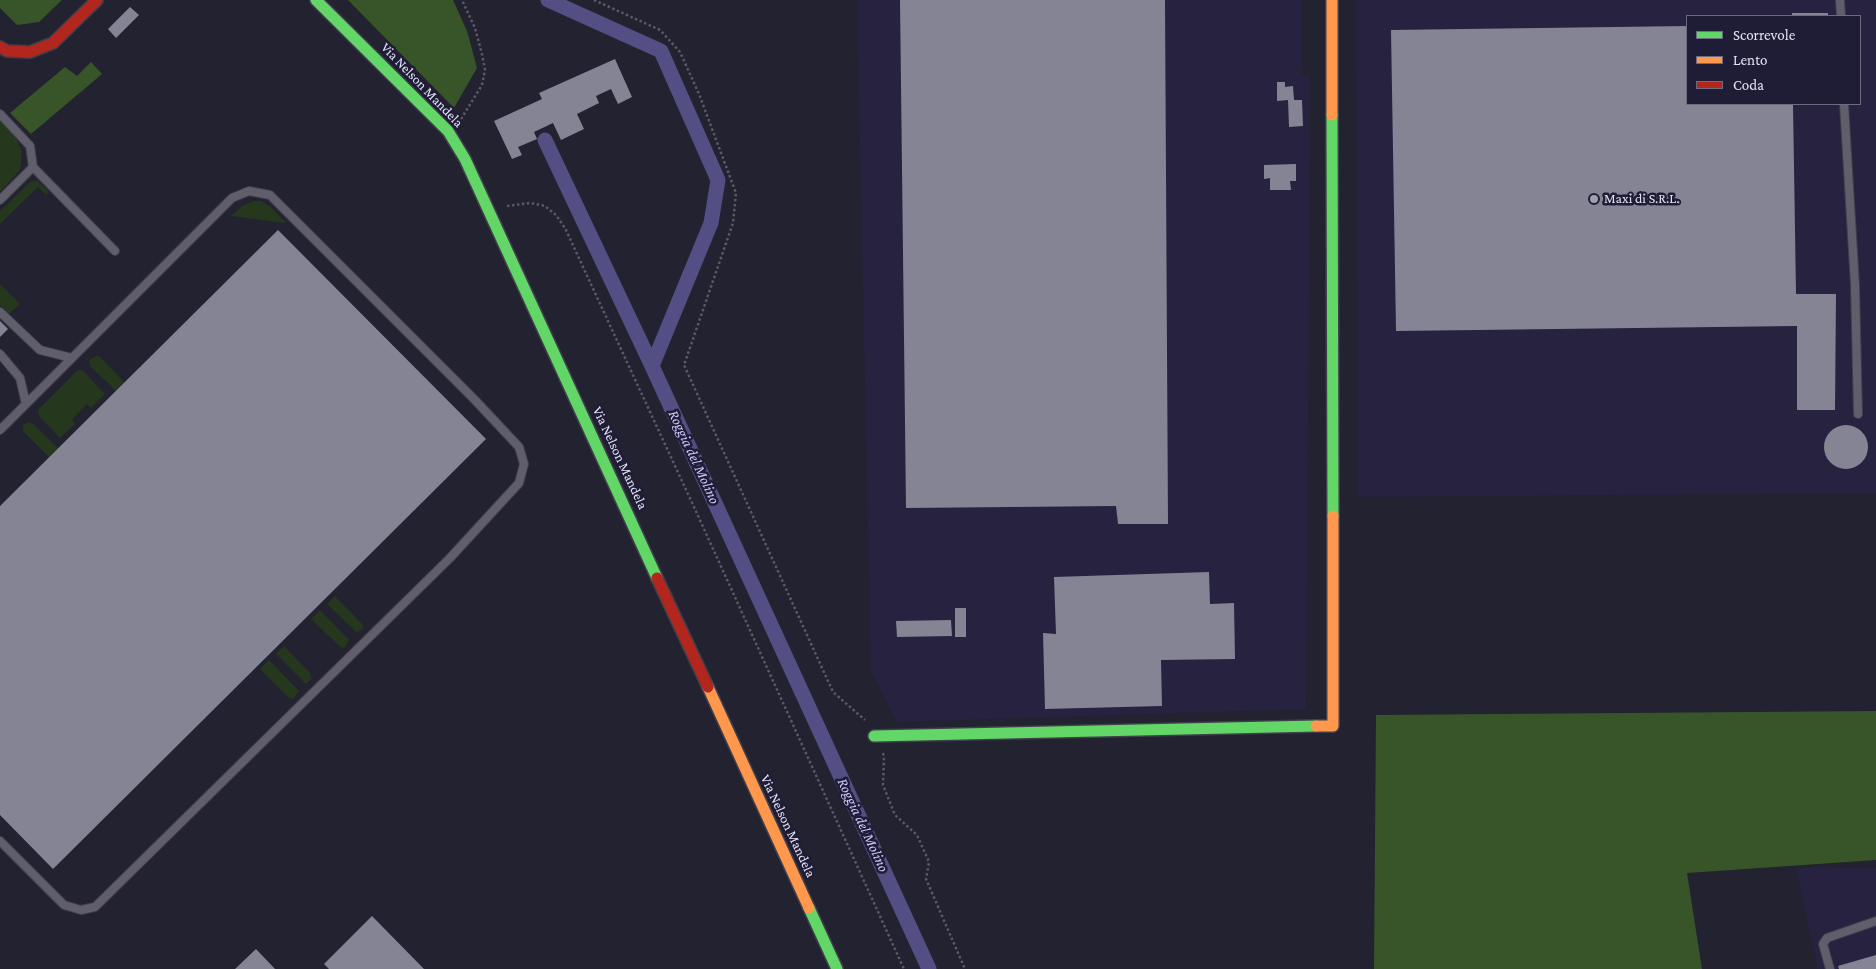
<!DOCTYPE html>
<html>
<head>
<meta charset="utf-8">
<style>
  body { margin:0 }
  #map { position:relative; width:1876px; height:969px; overflow:hidden; background:#232230; font-family:"Crimson Pro",serif }
  canvas { display:block }
  .legend { position:absolute; left:1686px; top:15px; width:175px; height:90px; box-sizing:border-box; background:#1f1c36; border:1px solid #6d6b82; margin:0; padding:6px 9px; list-style:none; font-size:15px; color:#e2e2f4 }
  .legend li { display:flex; align-items:center; gap:10px; height:25px }
  .legend b { width:25px; border:1px solid #6d6b82 }
</style>
</head>
<body>
<div id="map">
<canvas width="1876" height="969"></canvas>
<ul class="legend">
<li><b style="height:6px;background:#63d668"></b>Scorrevole</li>
<li><b style="height:6px;background:#ff974d"></b>Lento</li>
<li><b style="height:6px;background:#b3261e"></b>Coda</li>
</ul>
</div>
<script>
const ctx = document.querySelector('canvas').getContext('2d');
ctx.lineJoin = 'round';
function fillPath(path, color) { ctx.fillStyle = color; ctx.fill(path, 'evenodd'); }
const toPath = rows => new Path2D(rows.map(r => 'M' + r).join(''));
function trace(path, color, width, dash) { ctx.strokeStyle = color; ctx.lineWidth = width; ctx.lineCap = dash ? 'butt' : 'round'; ctx.setLineDash(dash || []); ctx.stroke(path); }
function drawText(font, color, halo, rows, align = 'center') {
  ctx.font = font + ' "Crimson Pro",serif'; ctx.lineWidth = 5; ctx.setLineDash([]); ctx.textBaseline = 'middle'; ctx.strokeStyle = halo; ctx.fillStyle = color; for (const [text, x, y, turn = 0] of rows) {
    ctx.save(); ctx.translate(x, y); ctx.rotate((+turn || 0) * Math.PI / 180); ctx.textAlign = isNaN(turn) ? turn : align; if (halo) ctx.strokeText(text, 0, 0); ctx.fillText(text, 0, 0); ctx.restore();
  }
}
fillPath(toPath([
  [857,0,1301,0,1302,75,1310,75,1310,142,1306,709,897,722,871,671],
  [1356,0,1876,0,1876,493,1358,497],
  [1687,16,1860,16,1860,104,1687,104],
  [1796,867,1876,868,1876,969,1818,969]
]), '#262240');
fillPath(toPath([
  [0,119,15,134,22,152,20,170,0,192],
  [33,181,38,181,49,192,46,195,38,187,0,224,0,211,30,182],
  [254,201,261,201,271,207,286,223,231,216,242,206],
  [0,284,20,304,9,314,0,305],
  [96,356,99,356,124,382,116,391,90,366,89,360],
  [78,370,83,371,105,394,91,408,87,404,72,420,75,424,60,438,39,416,38,410],
  [29,422,33,424,58,448,49,457,23,431,23,425],
  [335,596,363,625,363,628,357,633,327,604],
  [320,610,349,640,345,647,342,648,339,646,311,619],
  [284,646,310,673,312,679,306,684,276,654],
  [269,660,299,691,294,698,291,699,288,697,260,669]
]), '#25371d');
fillPath(toPath([
  [0,0,62,0,39,22,17,25,0,8],
  [348,0,453,0,467,31,477,68,454,108],
  [91,62,102,74,31,134,10,113,65,67,77,76],
  [1876,711,1876,860,1687,873,1702,969,1374,969,1376,715]
]), '#375529');
trace(toPath([
  [548,0,661,51,718,180,711,223,652,366,929,969],
  [545,140,652,366]
]), '#534e83', 15);
fillPath(toPath([
  [900,0,1165,0,1168,524,1118,524,1116,506,906,508],
  [130,7,139,15,116,38,108,29],
  [1792,13,1828,13,1828,16,1792,16],
  [1687,26,1687,104,1793,104,1796,294,1836,294,1835,410,1797,410,1797,326,1396,331,1391,30],
  [615,59,632,97,618,104,611,89,596,96,599,103,577,114,584,129,561,140,553,123,534,132,537,139,518,147,522,155,512,159,494,121,542,99,539,93],
  [1277,82,1285,82,1285,87,1293,86,1294,100,1302,100,1303,126,1289,127,1288,100,1277,101],
  [1296,164,1296,181,1290,181,1291,190,1270,190,1270,178,1264,179,1264,165],
  [278,230,486,439,53,869,0,815,0,506],
  [0,321,8,329,0,337],
  '1824 447a22 22 0 1 1 44 0a22 22 0 1 1-44 0Z',
  [1209,572,1210,604,1234,603,1235,659,1161,660,1162,706,1045,709,1043,633,1056,634,1054,577],
  [955,608,966,608,966,637,955,637],
  [951,620,952,636,897,637,896,621],
  [372,916,424,969,329,969,324,964],
  [256,949,275,969,235,969],
  [1876,955,1876,969,1839,969,1838,966]
]), '#858495');
const lane = toPath([
  [1840,0,1841,16],
  [1844,104,1855,285,1858,414],
  [0,114,30,146,33,167,115,251],
  [0,200,33,167],
  [0,312,40,350,72,358],
  [0,354,20,378,26,404],
  [0,430,232,198,249,191,270,195,474,399,519,447,524,464,519,483,450,558,95,907,81,910,64,905,0,841],
  [1830,969,1823,944,1827,938,1876,921]
]);
const fast = toPath([
  [316,0,448,131,465,159,657,578],
  [1332,115,1333,516],
  [874,736,1316,726],
  [809,908,837,969]
]);
const slow = toPath([
  [1332,0,1332,115],
  [708,687,809,908],
  [1316,726,1333,726,1333,516]
]);
const jam = toPath([
  [0,47,7,51,30,52,53,43,97,0],
  [657,578,708,687]
]);
trace(lane, '#403f4c', 10);
trace(fast, '#403f4c', 14);
trace(slow, '#403f4c', 14);
trace(jam, '#403f4c', 14);
trace(toPath([
  [594,0,660,30,680,52,699,94,736,193,733,223,684,365,833,692,865,720],
  [461,119,482,85,485,70,482,54,475,28,462,0],
  [507,206,530,203,545,206,556,215,565,228,694,507,904,969],
  [883,753,884,757,883,785,895,815,917,835,929,862,926,879,965,969]
]), '#5a5965', 2.5, [2.5, 2.5]);
trace(lane, '#5f5e6a', 8);
trace(fast, '#63d668', 11);
trace(slow, '#ff974d', 11);
trace(jam, '#b3261e', 11);
for (const [x, y, r, color] of [
  [1594,199,5,"#9f9faf"]
]) { const dot = new Path2D(); dot.arc(x, y, r, 0, 2 * Math.PI); ctx.fillStyle = color; ctx.fill(dot); trace(dot, '#1f1c36', 2); }
drawText('14px', '#e2e2f4', '#1f1c36', [
  ["Via Nelson Mandela",422,85,46],
  ["Via Nelson Mandela",620,458,65],
  ["Via Nelson Mandela",788,826,65]
]);
drawText('14px', '#e2e2f4', '#1f1c36', [
  ["Maxi di S.R.L.",1604,199]
], 'left');
drawText('italic 15px', '#cbc9fd', '#1f1c36', [
  ["Roggia del Molino",694,457,65],
  ["Roggia del Molino",863,825,65]
]);
</script>
</body>
</html>
